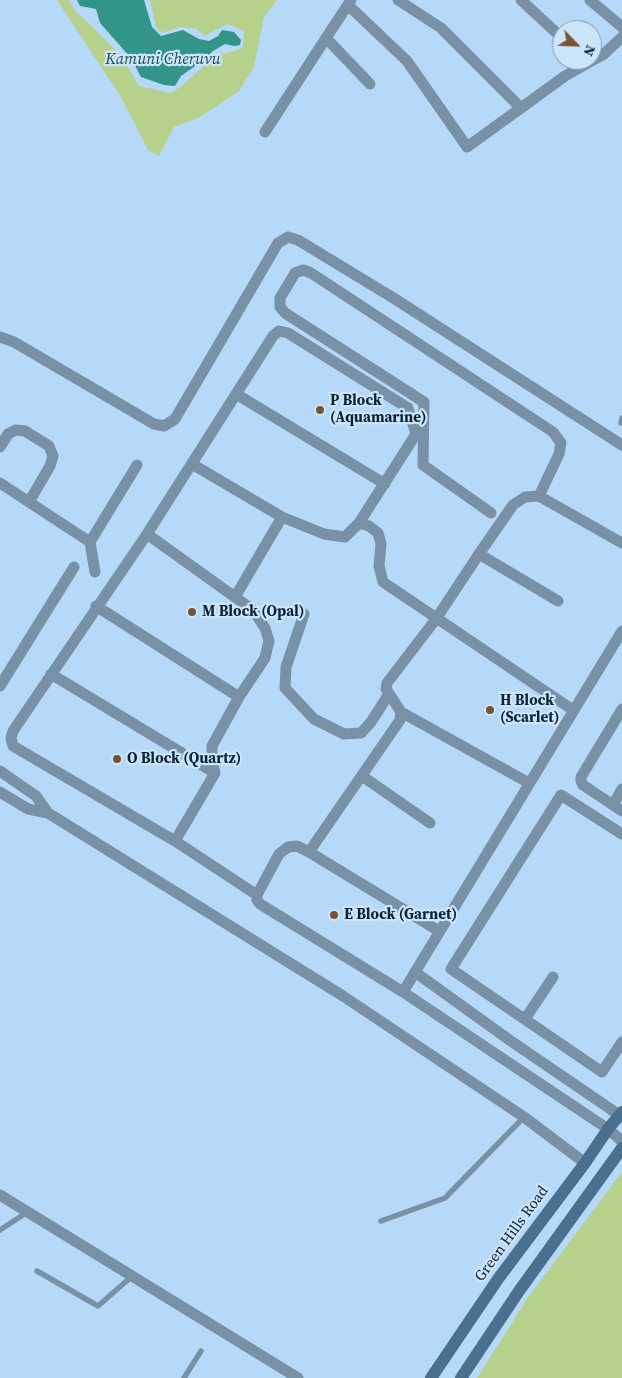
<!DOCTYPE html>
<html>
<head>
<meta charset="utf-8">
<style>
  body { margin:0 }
  #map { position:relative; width:622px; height:1378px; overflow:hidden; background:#b6d9f9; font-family:"Source Serif 4",serif }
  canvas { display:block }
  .north { position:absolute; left:552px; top:20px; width:50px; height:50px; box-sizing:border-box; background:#cde5fa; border:1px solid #7f97ab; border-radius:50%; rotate:114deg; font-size:14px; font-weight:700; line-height:20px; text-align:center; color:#092235 }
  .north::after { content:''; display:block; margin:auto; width:18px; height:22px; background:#78542e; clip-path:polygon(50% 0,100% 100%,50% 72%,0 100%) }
</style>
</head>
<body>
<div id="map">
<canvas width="622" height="1378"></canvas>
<div class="north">N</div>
</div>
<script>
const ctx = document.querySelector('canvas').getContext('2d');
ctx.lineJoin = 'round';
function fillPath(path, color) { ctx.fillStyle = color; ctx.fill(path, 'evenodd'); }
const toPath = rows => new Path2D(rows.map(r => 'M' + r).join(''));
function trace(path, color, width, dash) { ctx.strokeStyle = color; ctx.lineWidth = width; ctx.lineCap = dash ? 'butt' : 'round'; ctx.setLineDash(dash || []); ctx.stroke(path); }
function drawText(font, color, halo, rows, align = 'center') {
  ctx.font = font + ' "Source Serif 4",serif'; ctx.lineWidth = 4.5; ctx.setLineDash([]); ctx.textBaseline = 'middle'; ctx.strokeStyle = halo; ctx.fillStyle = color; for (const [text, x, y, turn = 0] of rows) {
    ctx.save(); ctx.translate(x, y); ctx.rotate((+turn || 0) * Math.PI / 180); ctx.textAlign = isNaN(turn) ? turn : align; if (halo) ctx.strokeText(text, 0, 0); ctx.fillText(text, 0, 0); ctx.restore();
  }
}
fillPath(toPath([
  [57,0,69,0,75,11,92,26,121,56,139,86,171,93,184,84,218,53,224,54,243,48,244,31,227,24,205,36,197,29,180,27,162,33,156,27,150,0,277,0,264,17,254,67,239,91,200,117,174,127,159,156,148,150,121,97],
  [622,1172,622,1378,477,1378,529,1296]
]), '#b6d18b');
fillPath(toPath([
  [77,0,144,0,152,27,161,36,183,30,199,39,209,41,218,36,222,30,234,32,241,40,240,45,234,46,225,44,213,51,205,59,181,76,175,86,164,85,141,77,131,58,100,23,96,9,80,6]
]), '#33948a');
trace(toPath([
  [621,423,622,418],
  [381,1221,445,1198,524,1117],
  [0,1230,26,1213],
  [37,1271,98,1306,131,1277],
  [184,1378,201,1351]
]), '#7891a7', 5.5);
trace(toPath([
  [351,0,326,38,370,84],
  [521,0,562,38],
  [590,0,622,27],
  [348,5,407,61,467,147,521,108,441,28,398,0],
  [521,108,565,76,604,54,622,37],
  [265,132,326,38],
  [0,337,14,342,154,424,164,426,175,419,278,243,288,237,298,240,395,299,622,445],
  [236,394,385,484],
  [0,447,8,434,16,430,25,431,49,446,53,456,50,466,29,502],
  [192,464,282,517,324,534,345,537,359,523,369,526,378,533,381,544,379,566,383,582,573,710],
  [0,483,90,542],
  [491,513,423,465,424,402,285,313,280,307,280,298,295,273,303,270,311,273,553,432,561,443,559,454,539,496],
  [147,534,253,610,265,628,269,641,265,658,239,697,212,746,212,760,215,773,175,841],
  [479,554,513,505,525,497,539,496,622,543],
  [95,572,90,542,137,465],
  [235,597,282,517],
  [558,601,479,554,436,619,387,683,386,689,401,712,400,720,309,852,297,846,288,847,279,854,257,895,257,900,260,904,403,992,622,631],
  [96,606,239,697],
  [304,614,286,667,285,688,314,719,344,734,361,733,371,722,389,694],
  [51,674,215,773],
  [0,686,74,567],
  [622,709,581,777,581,781,583,785,622,811],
  [401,712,529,783],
  [0,771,36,796,48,813],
  [362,776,430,823],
  [0,792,28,809,48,813,343,996,524,1117,585,1163],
  [613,805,622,789],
  [622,834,561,795,451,969,602,1072,622,1042],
  [309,852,439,931],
  [257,895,175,841,13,746,11,738,13,731,147,534,273,336,279,331,288,333,408,408,416,434,359,523],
  [415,972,508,1039,622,1117],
  [403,992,608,1129,622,1141],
  [525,1019,553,977],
  [0,1195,298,1378]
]), '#7891a7', 11);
trace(toPath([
  [431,1378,498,1279,585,1163,608,1129,622,1112],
  [461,1378,519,1291,622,1148]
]), '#4b708f', 12);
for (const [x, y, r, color] of [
  [320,410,5,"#78542e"],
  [192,612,5,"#78542e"],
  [490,710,5,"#78542e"],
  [117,759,5,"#78542e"],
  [334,915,5,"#78542e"]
]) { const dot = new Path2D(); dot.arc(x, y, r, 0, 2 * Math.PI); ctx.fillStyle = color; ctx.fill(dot); trace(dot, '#cde5fa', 2); }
drawText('bold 15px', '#092235', '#cde5fa', [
  ["P Block",330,401],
  ["(Aquamarine)",330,418],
  ["M Block (Opal)",202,612],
  ["H Block",500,701],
  ["(Scarlet)",500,718],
  ["O Block (Quartz)",127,759],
  ["E Block (Garnet)",344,915]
], 'left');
drawText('15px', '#092235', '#cde5fa', [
  ["Green Hills Road",512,1234,-54]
]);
drawText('italic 16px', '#1b514c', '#cde5fa', [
  ["Kamuni Cheruvu",163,60]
]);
</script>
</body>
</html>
